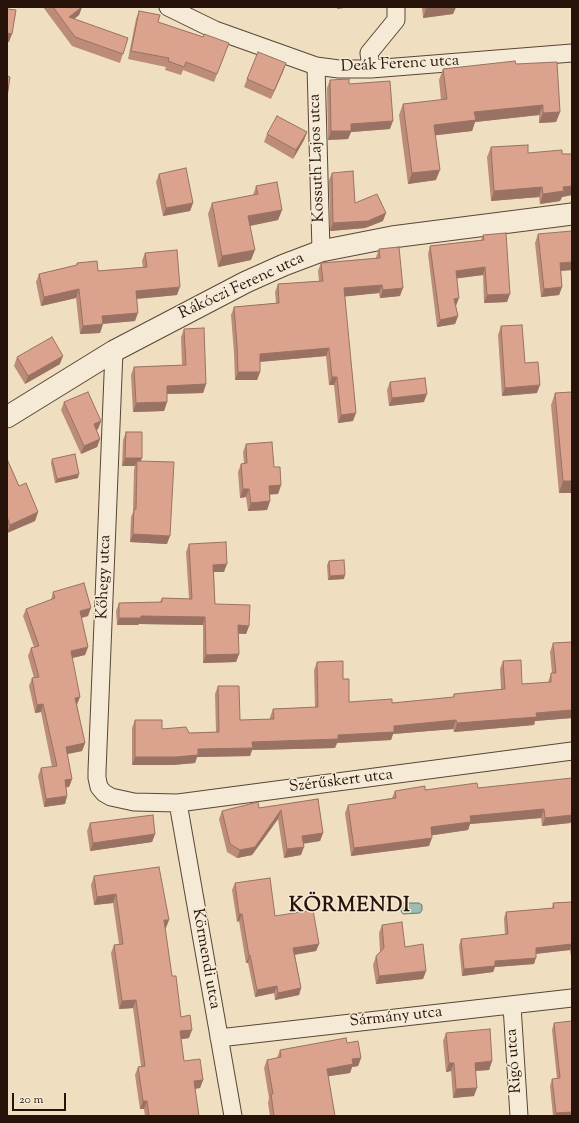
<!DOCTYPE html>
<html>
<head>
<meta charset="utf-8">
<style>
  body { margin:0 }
  #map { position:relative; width:579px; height:1123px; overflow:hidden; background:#efdebf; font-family:"Sorts Mill Goudy",serif }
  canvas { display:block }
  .frame { position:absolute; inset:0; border:8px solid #28130a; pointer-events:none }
  .scale { position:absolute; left:12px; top:1093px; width:54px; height:18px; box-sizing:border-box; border:2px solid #28130a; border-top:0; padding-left:5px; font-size:12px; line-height:14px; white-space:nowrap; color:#28130a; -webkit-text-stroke:3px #f5ead5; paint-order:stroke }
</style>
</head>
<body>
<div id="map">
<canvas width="579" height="1123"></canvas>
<div class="frame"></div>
<div class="scale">20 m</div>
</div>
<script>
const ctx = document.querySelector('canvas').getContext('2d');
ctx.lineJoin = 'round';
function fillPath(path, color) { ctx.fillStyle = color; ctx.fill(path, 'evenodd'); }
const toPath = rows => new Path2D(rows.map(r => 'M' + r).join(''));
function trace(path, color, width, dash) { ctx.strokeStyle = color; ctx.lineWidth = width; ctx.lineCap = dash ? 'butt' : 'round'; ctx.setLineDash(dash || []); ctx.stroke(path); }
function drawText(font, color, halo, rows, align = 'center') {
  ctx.font = font + ' "Sorts Mill Goudy",serif'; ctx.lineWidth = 3; ctx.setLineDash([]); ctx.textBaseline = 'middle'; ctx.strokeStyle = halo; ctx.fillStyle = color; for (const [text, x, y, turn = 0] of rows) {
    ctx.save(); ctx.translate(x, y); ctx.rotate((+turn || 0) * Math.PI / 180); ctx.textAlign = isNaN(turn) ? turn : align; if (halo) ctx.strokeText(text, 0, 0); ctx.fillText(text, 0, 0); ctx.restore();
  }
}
const water = toPath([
  [402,903,419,903,422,905,422,910,420,913,403,914,401,911,400,907,402,903]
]);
fillPath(water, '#9abcb2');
trace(water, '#6c786f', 1);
const minor = toPath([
  [168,7,215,30,316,66,339,69,371,69,572,53],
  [316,66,321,251],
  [371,69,369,53,396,20,396,7],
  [114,351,97,771,97,778,99,787,104,793,111,797,134,802,178,803,572,751],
  [178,803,233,1116],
  [512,1006,519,1116],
  [219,1038,572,998]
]);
const tertiary = toPath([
  [7,417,114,351,246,282,284,265,321,251,392,237,572,214]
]);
trace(minor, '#5a4637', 19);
trace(tertiary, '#5a4637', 23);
trace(minor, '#f5ead5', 17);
trace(tertiary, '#f5ead5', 21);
fillPath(toPath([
  [43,7,82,7,79,15,74,19,128,38,120,63,72,46],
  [422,7,456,7,453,14,423,18],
  [139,11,158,22,203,37,229,43,214,82,183,70,181,75,165,70,166,67,128,59,136,19],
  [286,63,271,99,244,87,247,79],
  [516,64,560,112,556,122,539,123,539,115,475,122,472,131,435,135,436,180,408,184,399,115,403,104,441,100,439,80,443,69],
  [330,80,349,84,390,129,351,132,348,139,328,140,327,88],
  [307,132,304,140,293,159,264,142,267,134],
  [491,147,528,153,572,154,572,195,562,197,560,201,540,204,539,197,491,201,487,157],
  [332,173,355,203,383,221,365,228,330,231,329,180],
  [159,174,193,203,190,211,163,216,156,182],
  [256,186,282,210,278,220,250,226,251,260,218,267,208,214,212,203,253,195],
  [538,234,572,270,561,271,562,287,559,295,541,297,535,243],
  [483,235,507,302,484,303,483,275,457,278,456,306,458,316,455,324,437,327,428,254,430,246,481,240],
  [379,249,400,296,380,298,379,293,345,296,353,421,338,423,334,385,329,385,326,356,260,362,260,372,257,380,235,380,234,353,231,315,234,307,276,303,275,292,278,284,319,281,318,271,321,263,376,258,376,257],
  [145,253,177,295,137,299,135,321,103,324,100,333,80,334,76,298,41,306,36,282,39,274,76,265,77,263,98,271,143,267,142,261],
  [501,326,525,363,537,393,502,396,498,335],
  [184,329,206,384,203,393,167,394,167,402,164,411,133,412,131,375,134,367,182,365,181,337],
  [17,357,60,364,25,384,14,366],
  [390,382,424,402,389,406,387,390],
  [555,393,572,493,559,493,551,405],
  [64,402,101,421,98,429,96,430,100,439,97,447,81,454,61,410],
  [126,432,141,461,167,544,130,542,131,517,133,512,134,469,135,466,122,466,123,440],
  [246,444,274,467,281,485,278,494,270,494,270,501,267,510,248,511,246,497,240,498,238,472,241,464,244,463,243,452],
  [7,459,19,486,38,512,35,521,7,533],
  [52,459,78,478,55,483,51,463],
  [189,544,224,572,214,572,215,604,249,626,246,634,238,634,239,654,236,662,203,663,203,625,139,624,138,625,117,625,116,611,119,603,160,602,162,598,189,599,186,552],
  [329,561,344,579,328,580,327,565],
  [53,592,88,616,81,618,88,647,85,655,72,658,77,705,85,743,82,751,67,754,72,779,69,787,66,787,67,796,65,804,44,807,38,776,41,768,52,767,41,712,35,713,29,686,32,678,34,678,28,656,31,648,34,647,23,616,26,609,51,600],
  [572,642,572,718,535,721,534,725,454,732,453,729,393,734,391,740,337,743,335,748,252,750,250,756,197,757,195,763,173,765,132,765,132,728,135,720,162,729,189,733,216,732,215,694,218,686,240,720,270,719,270,717,273,709,315,707,314,670,317,662,343,679,349,702,392,703,453,697,454,694,501,689,500,669,503,661,522,684,548,683,551,673,552,673,550,652,553,643],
  [572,778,572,822,571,822,570,823,542,826,541,818,470,824,468,830,432,835,429,846,351,856,345,813,348,805,392,798,395,791,425,790,478,788],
  [318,799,323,833,320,841,303,844,301,855,284,858,278,819,252,855,237,858,227,852,219,819,222,811,259,808],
  [90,823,155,834,152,842,90,851,87,831],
  [94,876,166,928,165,928,172,976,181,1017,189,1038,181,1039,184,1061,203,1080,200,1088,195,1089,199,1116,145,1116,144,1109,140,1109,135,1075,138,1067,141,1066,133,1008,119,1009,111,953,114,945,119,944,113,903,94,905,91,885],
  [235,883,275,916,319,944,316,951,295,955,301,988,299,995,275,1000,274,993,255,997,248,963,246,963,239,921,237,922,232,890],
  [572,902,572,956,571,956,570,950,536,954,534,964,495,967,493,972,462,976,459,946,461,939,505,935,504,918,506,912,552,908,553,903],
  [382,925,426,971,423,979,376,984,373,965,376,956,380,952,379,933],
  [554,1023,572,1116,553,1116,550,1086,552,1079,557,1079,552,1030],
  [446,1033,492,1061,489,1070,476,1071,474,1096,453,1098,451,1071,446,1072,443,1041],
  [347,1043,361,1058,358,1066,352,1067,350,1073,328,1076,335,1116,270,1116,268,1103,269,1098,264,1068,267,1060,277,1058,280,1050]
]), '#bc8c79');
fillPath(toPath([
  [82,7,79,15,66,26,69,17],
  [338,7,351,7,337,9],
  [439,7,456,7,453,14,423,18,426,9],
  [7,33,12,34,9,42,7,42],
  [286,63,283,72,271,99,274,91],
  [543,105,539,115,475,122,472,131,430,136,434,125,474,112],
  [560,112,556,122,539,123,543,113],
  [393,121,390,129,351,132,348,139,328,140,331,131,351,124],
  [307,132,304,140,293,159,296,150],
  [440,170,436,180,408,184,412,173],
  [572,186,572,195,562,197,560,201,540,204,543,194,563,187],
  [542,187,539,197,491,201,494,191],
  [193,203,190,211,163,216,166,208],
  [282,210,278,220,244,227,248,216],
  [386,213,383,221,365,228,330,231,333,223],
  [255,250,251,260,218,267,222,256],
  [572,262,572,270,557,271,560,263],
  [485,267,483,275,453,279,456,271],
  [382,285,379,293,341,297,344,288],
  [180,287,177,295,133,299,136,291],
  [562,287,559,295,541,297,544,289],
  [403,288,400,296,380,298,383,290],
  [79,289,76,298,41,306,44,297],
  [510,294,507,302,484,303,487,295],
  [459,298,456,306,451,307,454,299],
  [138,313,135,321,99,324,102,316],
  [458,316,455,324,437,327,440,320],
  [103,324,100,333,80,334,83,326],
  [329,348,326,356,257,362,260,354],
  [63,356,60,364,25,384,28,376],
  [238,372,260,372,257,380,235,380],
  [332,377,337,377,334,385,329,385],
  [206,384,203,393,164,394,167,386],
  [540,385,537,393,502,396,505,388],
  [427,394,424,402,389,406,392,398],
  [167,402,164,411,133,412,136,403],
  [356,413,353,421,338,423,341,415],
  [101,421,98,429,91,433,94,424],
  [100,439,97,447,81,454,84,446],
  [125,458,142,458,139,466,137,461,135,466,122,466],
  [79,474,78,478,55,483,57,479],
  [563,481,572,481,572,493,559,493],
  [281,485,278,494,266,495,269,486],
  [243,489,249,489,246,497,240,498],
  [270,501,267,510,248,511,251,503],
  [38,512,35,521,7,533,10,525],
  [133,534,170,536,167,544,130,542],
  [227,564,224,572,211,572,213,565],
  [345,575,344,579,328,580,330,576],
  [91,608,88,616,77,619,80,611],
  [141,616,205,617,203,625,139,624,138,625,117,625,119,618],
  [238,625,249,626,246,634,235,633],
  [88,647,85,655,68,659,71,651],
  [239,654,236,662,203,663,206,655],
  [80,697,77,705,75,698],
  [43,704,41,712,35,713,37,705],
  [572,710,572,718,535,721,534,725,454,732,457,723,536,713],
  [456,720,453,729,393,734,391,740,337,743,335,748,252,750,250,756,197,757,195,763,173,765,132,765,135,757,252,742,338,735,394,726],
  [85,743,82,751,63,755,66,747],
  [72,779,69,787,62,788,65,780],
  [67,796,65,804,44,807,46,799],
  [544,809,541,818,470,824,468,830,428,836,431,827,470,816],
  [281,810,278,819,252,855,237,858,240,850],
  [572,815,572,822,571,822,570,823,542,826,545,818],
  [323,833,320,841,299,844,302,836],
  [155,834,152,842,90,851,93,843],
  [432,838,429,846,351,856,354,848],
  [304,847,301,855,284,858,287,849],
  [116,894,113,903,94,905,97,897],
  [239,914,242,914,239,921,237,922],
  [164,920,169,920,166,928,161,929],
  [319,944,316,951,291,955,293,948],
  [572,944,570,950,533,954,536,948],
  [250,955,248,963,246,963,249,956],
  [536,958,534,964,495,967,493,972,462,976,464,969,495,961],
  [426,971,423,979,376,984,379,976],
  [277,986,274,993,255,997,257,990],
  [301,988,299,995,275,1000,278,993],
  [136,1000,133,1008,119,1009,122,1001],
  [192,1030,189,1038,177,1040,180,1031],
  [361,1058,358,1066,352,1067,350,1073,324,1077,327,1069,352,1059],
  [492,1061,489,1070,472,1071,475,1063],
  [449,1063,454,1063,451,1071,446,1072],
  [203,1080,200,1088,191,1089,194,1081],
  [477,1088,474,1096,453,1098,456,1089],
  [143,1101,147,1101,144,1109,140,1109],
  [572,1112,572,1116,555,1116,556,1113]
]), '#997263');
const building = toPath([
  [53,7,82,7,69,17,128,38,123,54,75,37,53,7],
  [426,7,439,7,426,9,426,7],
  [7,9,16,10,12,34,7,33,7,9],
  [139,11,160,15,158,22,203,37,204,34,229,43,217,74,186,62,184,67,168,61,169,58,131,51,139,11],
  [258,52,286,63,274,91,247,79,258,52],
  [515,61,516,64,557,62,560,112,543,113,543,105,474,112,476,120,434,125,440,170,412,173,403,104,447,99,443,69,515,61],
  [7,76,10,77,7,97,7,76],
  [349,79,349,84,390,81,393,121,351,124,351,131,331,131,330,80,349,79],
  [277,116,307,132,296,150,267,134,277,116],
  [528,145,528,153,562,150,562,154,572,154,572,186,563,187,564,191,543,194,542,187,494,191,491,147,528,145],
  [186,168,193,203,166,208,159,174,186,168],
  [353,171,355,203,377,194,386,213,368,221,333,223,332,173,353,171],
  [277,182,282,210,248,216,255,250,222,256,212,203,258,194,256,186,277,182],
  [572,231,572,262,560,263,562,287,544,289,538,234,572,231],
  [506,233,510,294,487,295,485,267,456,271,459,298,454,299,458,316,440,320,430,246,484,240,483,235,506,233],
  [399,247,403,288,383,290,382,285,344,288,356,413,341,415,337,377,332,377,329,348,260,354,260,372,238,372,237,345,234,307,279,303,278,284,323,281,321,263,380,258,379,249,399,247],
  [177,250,180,287,136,291,138,313,102,316,103,324,83,326,79,289,44,297,39,274,77,265,77,263,97,261,98,271,147,267,145,253,177,250],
  [522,325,525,363,538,362,540,385,505,388,501,326,522,325],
  [204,328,206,384,167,386,167,402,136,403,134,367,186,365,184,329,204,328],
  [52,337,63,356,28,376,17,357,52,337],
  [425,378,427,394,392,398,390,382,425,378],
  [88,392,101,421,94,424,100,439,84,446,64,402,88,392],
  [572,392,572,481,563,481,555,393,572,392],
  [126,432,142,432,142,458,125,458,126,432],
  [272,442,274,467,280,467,281,485,269,486,270,501,251,503,249,489,243,489,241,464,247,463,246,444,272,442],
  [75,454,79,474,57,479,52,459,75,454],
  [7,459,19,486,26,483,38,512,10,525,7,517,7,459],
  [137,461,174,462,170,536,133,534,134,509,136,509,137,461],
  [226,542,227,564,213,565,215,604,250,605,249,626,238,625,239,654,206,655,205,617,141,616,141,618,119,618,119,603,162,602,162,598,192,599,189,544,226,542],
  [344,560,345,575,330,576,329,561,344,560],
  [84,583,91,608,80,611,88,647,71,651,80,697,75,698,85,743,66,747,72,779,65,780,67,796,46,799,41,768,57,766,43,704,37,705,32,678,39,677,31,648,39,646,26,609,55,598,53,592,84,583],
  [572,642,572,710,536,713,537,717,457,723,456,720,394,726,394,732,338,735,338,739,252,742,253,748,198,749,198,755,176,757,135,757,135,720,162,720,162,729,186,727,189,733,219,732,218,686,239,686,240,720,274,719,273,709,318,707,317,662,343,661,343,679,349,679,349,702,392,699,392,703,454,697,454,694,505,689,503,661,521,660,522,684,551,682,551,673,556,673,553,643,572,642],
  [572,778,572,815,545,818,544,809,470,816,471,822,431,827,432,838,354,848,348,805,396,798,395,791,425,786,425,790,477,783,478,788,572,778],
  [318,799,323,833,302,836,304,847,287,849,281,810,255,847,240,850,230,844,222,811,258,802,259,808,318,799],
  [153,815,155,834,93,843,90,823,153,815],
  [159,867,169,920,164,920,172,976,176,976,181,1017,190,1015,192,1030,180,1031,184,1061,200,1059,203,1080,194,1081,199,1116,149,1116,147,1101,143,1101,138,1067,145,1066,136,1000,122,1001,114,945,123,944,116,894,97,897,94,876,159,867],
  [270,878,275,916,313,910,319,944,293,948,301,988,278,993,277,986,257,990,250,955,249,956,242,914,239,914,235,883,270,878],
  [572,902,572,944,536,948,536,958,495,961,495,966,464,969,461,939,508,934,506,912,554,908,553,903,572,902],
  [402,922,405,947,423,944,426,971,379,976,376,956,384,948,382,925,402,922],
  [572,1021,572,1112,556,1113,552,1079,560,1078,554,1023,572,1021],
  [490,1029,492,1061,475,1063,477,1088,456,1089,454,1063,449,1063,446,1033,490,1029],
  [346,1038,347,1043,358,1041,361,1058,352,1059,353,1064,327,1069,335,1116,274,1116,271,1094,273,1094,267,1060,281,1057,280,1050,346,1038]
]);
fillPath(building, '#dba38d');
trace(building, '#997263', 1);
drawText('16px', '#28130a', '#f5ead5', [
  ["Deák Ferenc utca",400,65,-3],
  ["Kossuth Lajos utca",318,158,-92],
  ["Rákóczi Ferenc utca",242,287,-25],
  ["Kőhegy utca",105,577,-88],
  ["Szérűskert utca",341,782,-7],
  ["Körmendi utca",205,959,80],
  ["Sármány utca",396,1018,-6],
  ["Rigó utca",515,1061,-94]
]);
ctx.letterSpacing = '1px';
drawText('bold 20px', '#28130a', '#f5ead5', [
  ["KÖRMENDI",350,908]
]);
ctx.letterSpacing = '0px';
</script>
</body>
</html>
